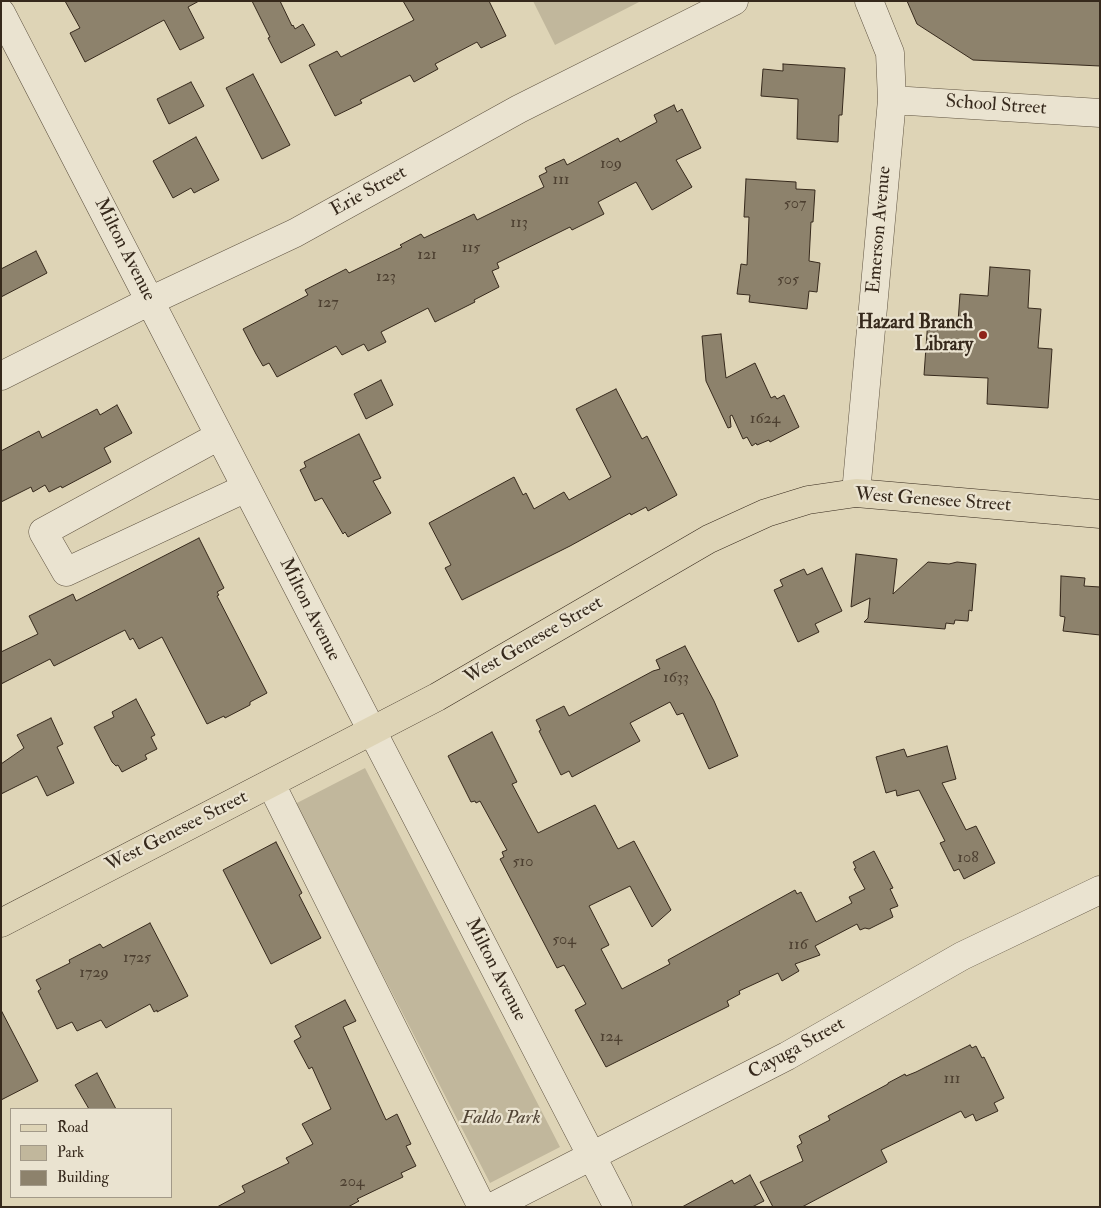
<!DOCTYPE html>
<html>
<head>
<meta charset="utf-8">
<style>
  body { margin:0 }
  #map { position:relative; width:1101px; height:1208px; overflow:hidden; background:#ded4b6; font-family:"IM FELL Double Pica",serif }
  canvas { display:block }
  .frame { position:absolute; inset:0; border:2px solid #36291c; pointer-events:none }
  .legend { position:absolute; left:10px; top:1108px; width:162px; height:90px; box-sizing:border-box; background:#eae3d0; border:1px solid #a29988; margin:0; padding:6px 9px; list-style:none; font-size:15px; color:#36291c }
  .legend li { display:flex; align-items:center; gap:10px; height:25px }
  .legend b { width:25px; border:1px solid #a29988 }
</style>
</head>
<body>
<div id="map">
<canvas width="1101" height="1208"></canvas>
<div class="frame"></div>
<ul class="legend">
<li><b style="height:6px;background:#ded4b6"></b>Road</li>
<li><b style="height:14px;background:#c1b79c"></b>Park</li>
<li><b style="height:14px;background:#8d826c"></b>Building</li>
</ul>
</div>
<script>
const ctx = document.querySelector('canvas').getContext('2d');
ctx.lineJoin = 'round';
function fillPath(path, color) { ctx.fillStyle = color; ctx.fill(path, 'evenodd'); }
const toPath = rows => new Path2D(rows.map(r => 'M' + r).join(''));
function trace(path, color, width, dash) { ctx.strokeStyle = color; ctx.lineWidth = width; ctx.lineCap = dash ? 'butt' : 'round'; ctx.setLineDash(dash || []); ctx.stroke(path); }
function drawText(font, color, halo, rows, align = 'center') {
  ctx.font = font + ' "IM FELL Double Pica",serif'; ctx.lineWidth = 4.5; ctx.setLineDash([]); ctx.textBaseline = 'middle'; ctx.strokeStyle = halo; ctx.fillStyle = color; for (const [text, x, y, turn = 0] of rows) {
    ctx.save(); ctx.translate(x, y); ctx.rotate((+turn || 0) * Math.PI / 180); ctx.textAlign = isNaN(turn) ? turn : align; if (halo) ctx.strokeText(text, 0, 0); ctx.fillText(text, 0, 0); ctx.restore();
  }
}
fillPath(toPath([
  [533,1,641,1,555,45],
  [365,768,560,1147,490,1183,295,804]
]), '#c1b79c');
const building = toPath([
  [65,1,199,1,188,7,204,38,180,50,164,20,85,62,70,33,80,28,65,1],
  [252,1,280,1,292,26,293,25,295,29,303,24,315,45,281,63,268,38,270,37,252,1],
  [403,1,489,1,506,36,481,48,477,42,435,64,438,69,414,82,410,75,360,100,362,103,335,116,309,65,337,51,341,57,414,20,403,1],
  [907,1,1100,1,1100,66,973,60,917,24,907,1],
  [783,64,845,68,842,115,839,115,838,142,797,139,798,99,761,96,763,69,783,71,783,64],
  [253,74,290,145,262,159,226,88,253,74],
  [191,82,204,106,169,124,157,99,191,82],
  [674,105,677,112,682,109,701,148,676,160,692,187,652,210,636,182,598,202,604,214,572,230,570,227,497,263,499,268,492,271,499,287,474,300,475,302,435,322,428,308,381,332,386,342,368,351,364,344,342,355,336,346,277,377,269,363,263,366,256,354,243,329,308,295,305,290,346,269,349,273,402,247,400,245,421,234,424,238,474,214,477,220,544,187,539,176,547,172,545,168,564,159,567,165,618,138,620,142,657,122,654,115,674,105],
  [196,137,219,180,194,193,191,188,173,198,153,161,196,137],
  [746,179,796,182,796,189,815,190,813,222,811,222,809,261,820,263,817,292,809,291,807,309,749,302,750,295,737,294,741,264,747,265,749,217,744,217,746,179],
  [36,251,47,273,1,297,1,269,36,251],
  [990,267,1030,270,1028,308,1041,309,1038,348,1052,349,1048,408,987,404,988,378,924,375,928,319,958,322,960,294,988,296,990,267],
  [721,334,726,378,755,363,771,398,775,396,777,399,784,395,799,427,770,442,769,440,757,445,756,443,752,446,747,437,743,439,732,415,730,416,731,427,728,428,706,381,702,336,721,334],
  [381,380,393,405,366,419,354,394,381,380],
  [616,389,642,439,647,436,677,495,648,511,646,507,631,515,630,513,570,546,462,600,445,568,451,565,429,523,514,477,523,495,526,493,534,509,564,492,569,500,611,477,576,409,616,389],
  [117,405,132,433,104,448,111,462,62,488,61,486,49,492,45,485,33,492,31,487,1,502,1,451,39,431,42,438,97,409,100,415,117,405],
  [359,434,381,478,373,481,391,513,348,537,345,532,343,534,322,498,315,501,300,470,306,467,304,462,359,434],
  [199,538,224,588,217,592,219,595,217,596,267,693,250,702,250,705,225,718,224,716,207,724,162,637,139,649,133,638,130,640,125,630,54,666,50,659,1,684,1,652,38,634,29,616,73,594,76,601,199,538],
  [856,554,897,559,893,594,928,562,949,564,957,562,976,564,972,611,969,610,968,621,955,620,954,624,946,623,945,629,864,622,868,618,870,598,851,607,856,554],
  [822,568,842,611,815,624,819,632,798,642,774,590,783,586,780,580,804,569,807,575,822,568],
  [1061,576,1085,578,1084,586,1100,587,1100,635,1063,631,1065,617,1060,616,1061,576],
  [685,646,714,701,738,756,709,769,683,713,677,715,670,702,630,723,640,741,572,777,569,771,561,775,539,731,541,730,536,720,564,706,569,716,653,671,660,669,656,660,685,646],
  [136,699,155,735,151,737,157,749,145,755,147,759,122,772,118,765,116,766,112,762,94,727,114,717,112,712,136,699],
  [51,718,63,744,57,747,74,783,47,796,37,776,1,794,1,764,24,748,17,735,51,718],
  [492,732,517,782,512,784,538,833,595,805,618,849,634,841,671,910,652,927,630,886,589,906,609,945,601,949,622,989,670,964,668,960,795,890,797,894,801,892,816,922,852,903,849,897,865,889,854,869,856,868,853,862,874,851,893,888,890,889,898,906,890,909,893,917,869,929,865,928,860,930,857,924,815,946,820,955,795,964,799,971,782,981,778,973,739,991,740,994,727,1001,729,1006,606,1067,575,1010,586,1004,564,965,557,968,500,859,504,857,502,852,507,850,480,801,476,803,475,801,471,802,448,756,492,732],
  [947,746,956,779,942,783,966,830,976,826,995,863,964,879,959,869,954,871,940,843,945,841,919,790,897,796,896,790,886,793,876,757,904,749,907,757,947,746],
  [276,842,302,893,299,895,321,938,271,964,223,870,276,842],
  [150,923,188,996,157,1012,157,1010,154,1012,150,1004,106,1028,101,1020,77,1031,72,1022,57,1029,38,991,41,989,36,980,70,963,69,960,100,944,103,948,150,923],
  [345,1000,356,1021,343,1027,386,1120,397,1114,411,1144,406,1146,416,1166,401,1173,403,1177,357,1199,359,1201,348,1207,217,1207,245,1192,242,1186,289,1163,286,1158,313,1144,302,1124,331,1109,312,1067,309,1069,294,1041,301,1037,295,1026,345,1000],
  [1,1010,38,1081,1,1100,1,1010],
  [970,1045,972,1048,976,1046,982,1058,984,1057,1004,1098,994,1103,998,1111,976,1121,973,1114,965,1118,961,1111,881,1150,887,1162,802,1207,773,1207,760,1182,803,1161,797,1146,802,1143,799,1136,830,1120,828,1116,888,1084,888,1083,905,1074,906,1076,916,1072,970,1045],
  [97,1073,116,1109,89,1109,75,1085,97,1073],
  [750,1175,764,1201,752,1207,682,1207,732,1180,734,1184,750,1175]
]);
fillPath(building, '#8d826c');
trace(building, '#36291c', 1);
const minor = toPath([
  [1,13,618,1207],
  [892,100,1100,113],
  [1,376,150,301,295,233,519,109,734,1],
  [219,436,43,532,66,572,246,488],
  [856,493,892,100,890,53,869,1],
  [271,784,482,1207],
  [492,1207,787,1056,962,956,1100,890]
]);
const major = toPath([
  [1,923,437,697,709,539,766,513,808,500,856,493,1100,514]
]);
trace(minor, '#605442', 29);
trace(major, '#36291c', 29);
trace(minor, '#eae3d0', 28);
trace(major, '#ded4b6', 28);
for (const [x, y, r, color] of [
  [983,335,5,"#8f2418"]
]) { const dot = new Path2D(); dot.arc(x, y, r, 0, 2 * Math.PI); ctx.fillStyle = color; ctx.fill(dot); trace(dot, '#eae3d0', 2); }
drawText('16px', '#4c3f30', null, [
  ["109",611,165],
  ["111",561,181],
  ["507",795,205],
  ["113",519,224],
  ["115",471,249],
  ["121",427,256],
  ["123",386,278],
  ["505",788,281],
  ["127",328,304],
  ["1624",765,420],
  ["1633",676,679],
  ["108",968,859],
  ["510",523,863],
  ["504",564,941],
  ["116",798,946],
  ["1725",137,959],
  ["1729",94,974],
  ["124",611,1038],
  ["111",952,1080],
  ["204",352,1183]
]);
drawText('19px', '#36291c', '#eae3d0', [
  ["School Street",996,106,4],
  ["Erie Street",369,192,-29],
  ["Emerson Avenue",880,230,-85],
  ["Milton Avenue",124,250,63],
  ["West Genesee Street",933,501,4],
  ["Milton Avenue",309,610,63],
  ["West Genesee Street",534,641,-30],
  ["West Genesee Street",177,832,-27],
  ["Milton Avenue",495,970,63],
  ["Cayuga Street",797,1049,-29]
]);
drawText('bold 19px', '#36291c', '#eae3d0', [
  ["Hazard Branch",973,324],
  ["Library",973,346]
], 'right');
drawText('italic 19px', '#524536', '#eae3d0', [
  ["Faldo Park",501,1119]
]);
</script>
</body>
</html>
